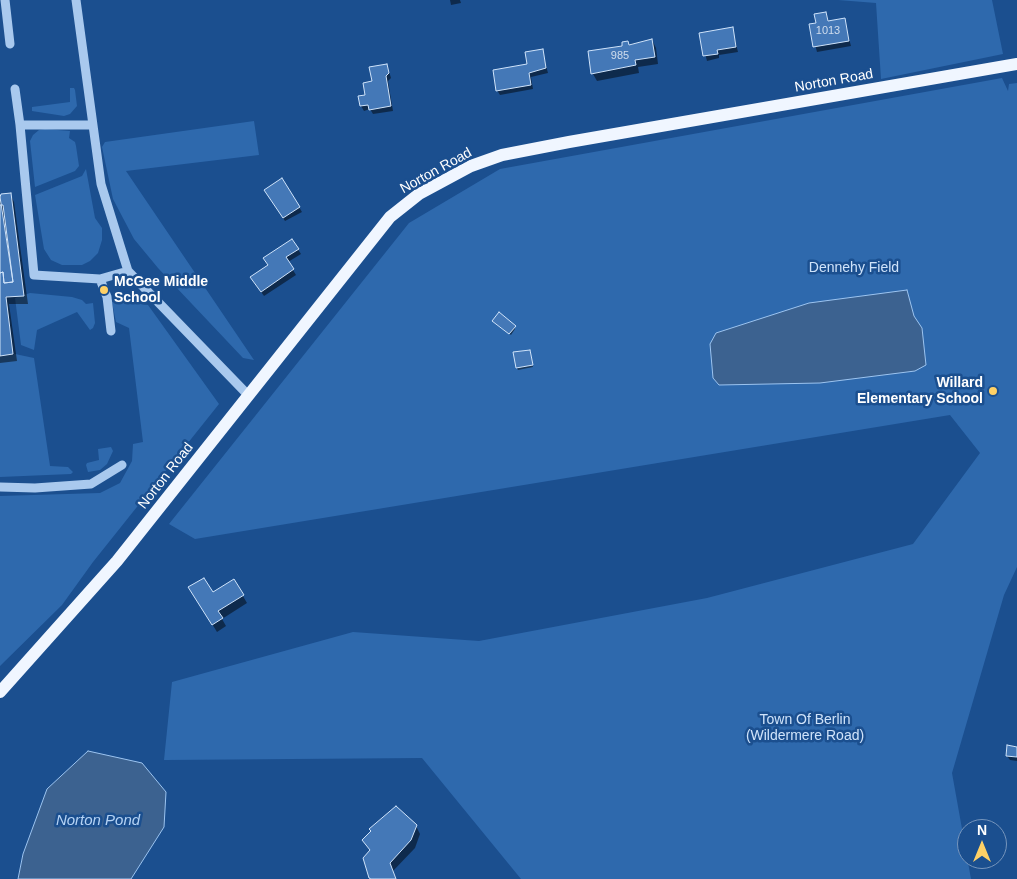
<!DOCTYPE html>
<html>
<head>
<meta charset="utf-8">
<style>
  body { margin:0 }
  #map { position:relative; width:1017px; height:879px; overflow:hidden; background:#1b4f8f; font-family:Helvetica,sans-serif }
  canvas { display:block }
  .north { position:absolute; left:957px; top:819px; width:50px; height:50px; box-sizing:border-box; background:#1b4f8f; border:1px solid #7695bc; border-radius:50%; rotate:0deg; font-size:14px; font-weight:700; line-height:20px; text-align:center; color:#fff }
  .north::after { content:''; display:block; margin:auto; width:18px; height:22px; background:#ffd166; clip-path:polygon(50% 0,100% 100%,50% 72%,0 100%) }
</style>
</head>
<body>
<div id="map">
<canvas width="1017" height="879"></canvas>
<div class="north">N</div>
</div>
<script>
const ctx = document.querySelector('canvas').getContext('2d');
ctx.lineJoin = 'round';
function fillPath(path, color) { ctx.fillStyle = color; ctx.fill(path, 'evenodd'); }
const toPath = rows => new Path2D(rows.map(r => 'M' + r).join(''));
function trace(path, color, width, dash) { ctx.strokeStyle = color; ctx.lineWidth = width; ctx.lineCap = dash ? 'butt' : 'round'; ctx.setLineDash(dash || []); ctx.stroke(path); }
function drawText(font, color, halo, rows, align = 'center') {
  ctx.font = font + ' Helvetica,sans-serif'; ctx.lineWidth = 5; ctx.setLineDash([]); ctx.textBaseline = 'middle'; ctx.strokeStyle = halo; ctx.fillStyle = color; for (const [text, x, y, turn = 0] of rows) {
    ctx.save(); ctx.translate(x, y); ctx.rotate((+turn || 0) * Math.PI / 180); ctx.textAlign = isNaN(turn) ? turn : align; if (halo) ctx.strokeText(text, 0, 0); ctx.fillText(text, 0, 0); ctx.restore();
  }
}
fillPath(toPath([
  [838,0,992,0,1003,54,881,79,876,3],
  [1002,78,1008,91,1009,84,1017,83,1017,567,1004,595,952,773,971,879,521,879,422,758,164,760,172,682,353,632,479,641,707,598,913,544,980,453,950,415,195,539,169,524,409,223,500,169],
  [70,88,74,88,75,90,77,106,70,114,64,116,32,111,32,107,70,102],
  [254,121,259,155,126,171,254,360,243,358,158,268,134,239,113,199,102,147,105,142],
  [45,129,70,131,69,138,75,142,76,146,79,166,75,171,35,187,30,141,33,135,39,130],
  [86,169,95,218,102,228,102,240,98,253,90,261,82,265,62,265,51,260,44,249,35,195,82,176],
  [30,293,72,297,82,300,86,304,93,303,95,323,93,328,90,330,77,312,37,330,34,350,21,345,15,298],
  [115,300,148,305,219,404,93,562,62,605,0,666,0,496,100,493,120,483,132,461,133,444,143,442,129,328,116,322,112,302],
  [15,354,34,358,50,466,68,467,73,472,71,474,0,477,0,357],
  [111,447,113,451,107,464,100,470,88,472,86,465,87,463,99,460,98,449]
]), '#2e69ad');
const water = toPath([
  [907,290,914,316,922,328,926,365,915,371,820,383,719,385,713,378,710,344,716,333,809,303,907,290],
  [88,751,142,763,166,792,164,827,131,879,18,879,23,854,47,789,88,751]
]);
fillPath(water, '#3c6290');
trace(water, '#9cc4f0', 1);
fillPath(toPath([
  [450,0,460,0,461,3,451,5],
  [826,13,829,22,844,20,851,46,817,52,810,25,817,24],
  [732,28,738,52,719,55,719,58,707,61,700,34],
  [652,40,656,48,658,64,638,67,639,73,597,81,593,74,589,52],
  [542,51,548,73,531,77,533,89,500,95,497,90],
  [387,65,391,78,388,81,393,111,373,114,370,109,364,111,361,106,373,82],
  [10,194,14,202,28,304,9,304,17,361,0,363,0,198],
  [268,195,299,207,302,212,285,221],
  [292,240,301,254,288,262,296,275,264,296,254,282],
  [495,323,514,325,515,329,511,335],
  [530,351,533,367,518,370,517,368],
  [234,581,247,603,222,619,226,626,217,632,190,588,213,594],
  [1017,748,1017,761,1010,760,1007,756],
  [416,826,420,834,415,848,393,871,396,879,372,879,371,851,364,841]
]), '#0007');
const building = toPath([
  [826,12,828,21,845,18,849,41,813,47,809,24,816,23,814,14,826,12],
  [733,27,736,47,717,50,718,54,703,56,699,33,733,27],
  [652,39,655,57,635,60,636,65,591,74,588,51,622,46,622,42,628,41,629,45,652,39],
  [543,49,546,68,529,73,531,85,496,91,493,70,527,64,525,52,543,49],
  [387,64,389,73,386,76,391,106,369,110,368,105,360,106,358,96,365,95,363,83,372,81,369,67,387,64],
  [282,178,300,207,283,218,264,190,282,178],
  [11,193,24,296,6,297,13,354,0,356,0,273,3,272,4,283,13,282,0,197,1,194,11,193],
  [0,205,3,205,13,282,4,283,3,272,0,273,0,205],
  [292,239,299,249,286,257,294,269,261,292,250,277,268,265,263,258,292,239],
  [499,312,516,326,509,334,492,321,499,312],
  [530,350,533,365,516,368,513,352,530,350],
  [204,578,213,592,234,579,244,595,218,611,223,618,212,625,188,587,204,578],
  [1007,745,1017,747,1017,757,1006,756,1007,745],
  [396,806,417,825,411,840,390,863,396,879,371,879,369,878,363,858,370,850,362,840,371,831,369,829,396,806]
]);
fillPath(building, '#4478b7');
trace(building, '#cfe3fa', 1);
trace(toPath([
  [5,0,10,44],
  [76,0,101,184,128,271,249,396],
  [15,89,20,125,93,125],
  [20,125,34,275,100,279,128,271],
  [100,279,107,297,111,331],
  [0,487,35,488,91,484,122,465]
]), '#a9c9ee', 9);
trace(toPath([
  [0,692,117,561,390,217,419,194,471,166,502,155,569,142,1017,64]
]), '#f0f6ff', 12);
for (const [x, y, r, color] of [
  [104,290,5,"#ffd166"],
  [993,391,5,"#ffd166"]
]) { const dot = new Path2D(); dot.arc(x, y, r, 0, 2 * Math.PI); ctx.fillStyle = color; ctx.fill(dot); trace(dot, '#1b4f8f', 2); }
drawText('11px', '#d0dded', null, [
  ["1013",828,31],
  ["985",620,56]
]);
drawText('14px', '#fff', '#1b4f8f', [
  ["Norton Road",834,81,-10],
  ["Norton Road",436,171,-29],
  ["Norton Road",166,476,-52]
]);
drawText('14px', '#cfe3fa', '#1b4f8f', [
  ["Dennehy Field",854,268],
  ["Town Of Berlin",805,720],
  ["(Wildermere Road)",805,736]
]);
drawText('bold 14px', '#fff', '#1b4f8f', [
  ["McGee Middle",114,282],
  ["School",114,298],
  ["Willard",983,383,"right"],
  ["Elementary School",983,399,"right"]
], 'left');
drawText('italic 15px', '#b5d3f5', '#1b4f8f', [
  ["Norton Pond",98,821]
]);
</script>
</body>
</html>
